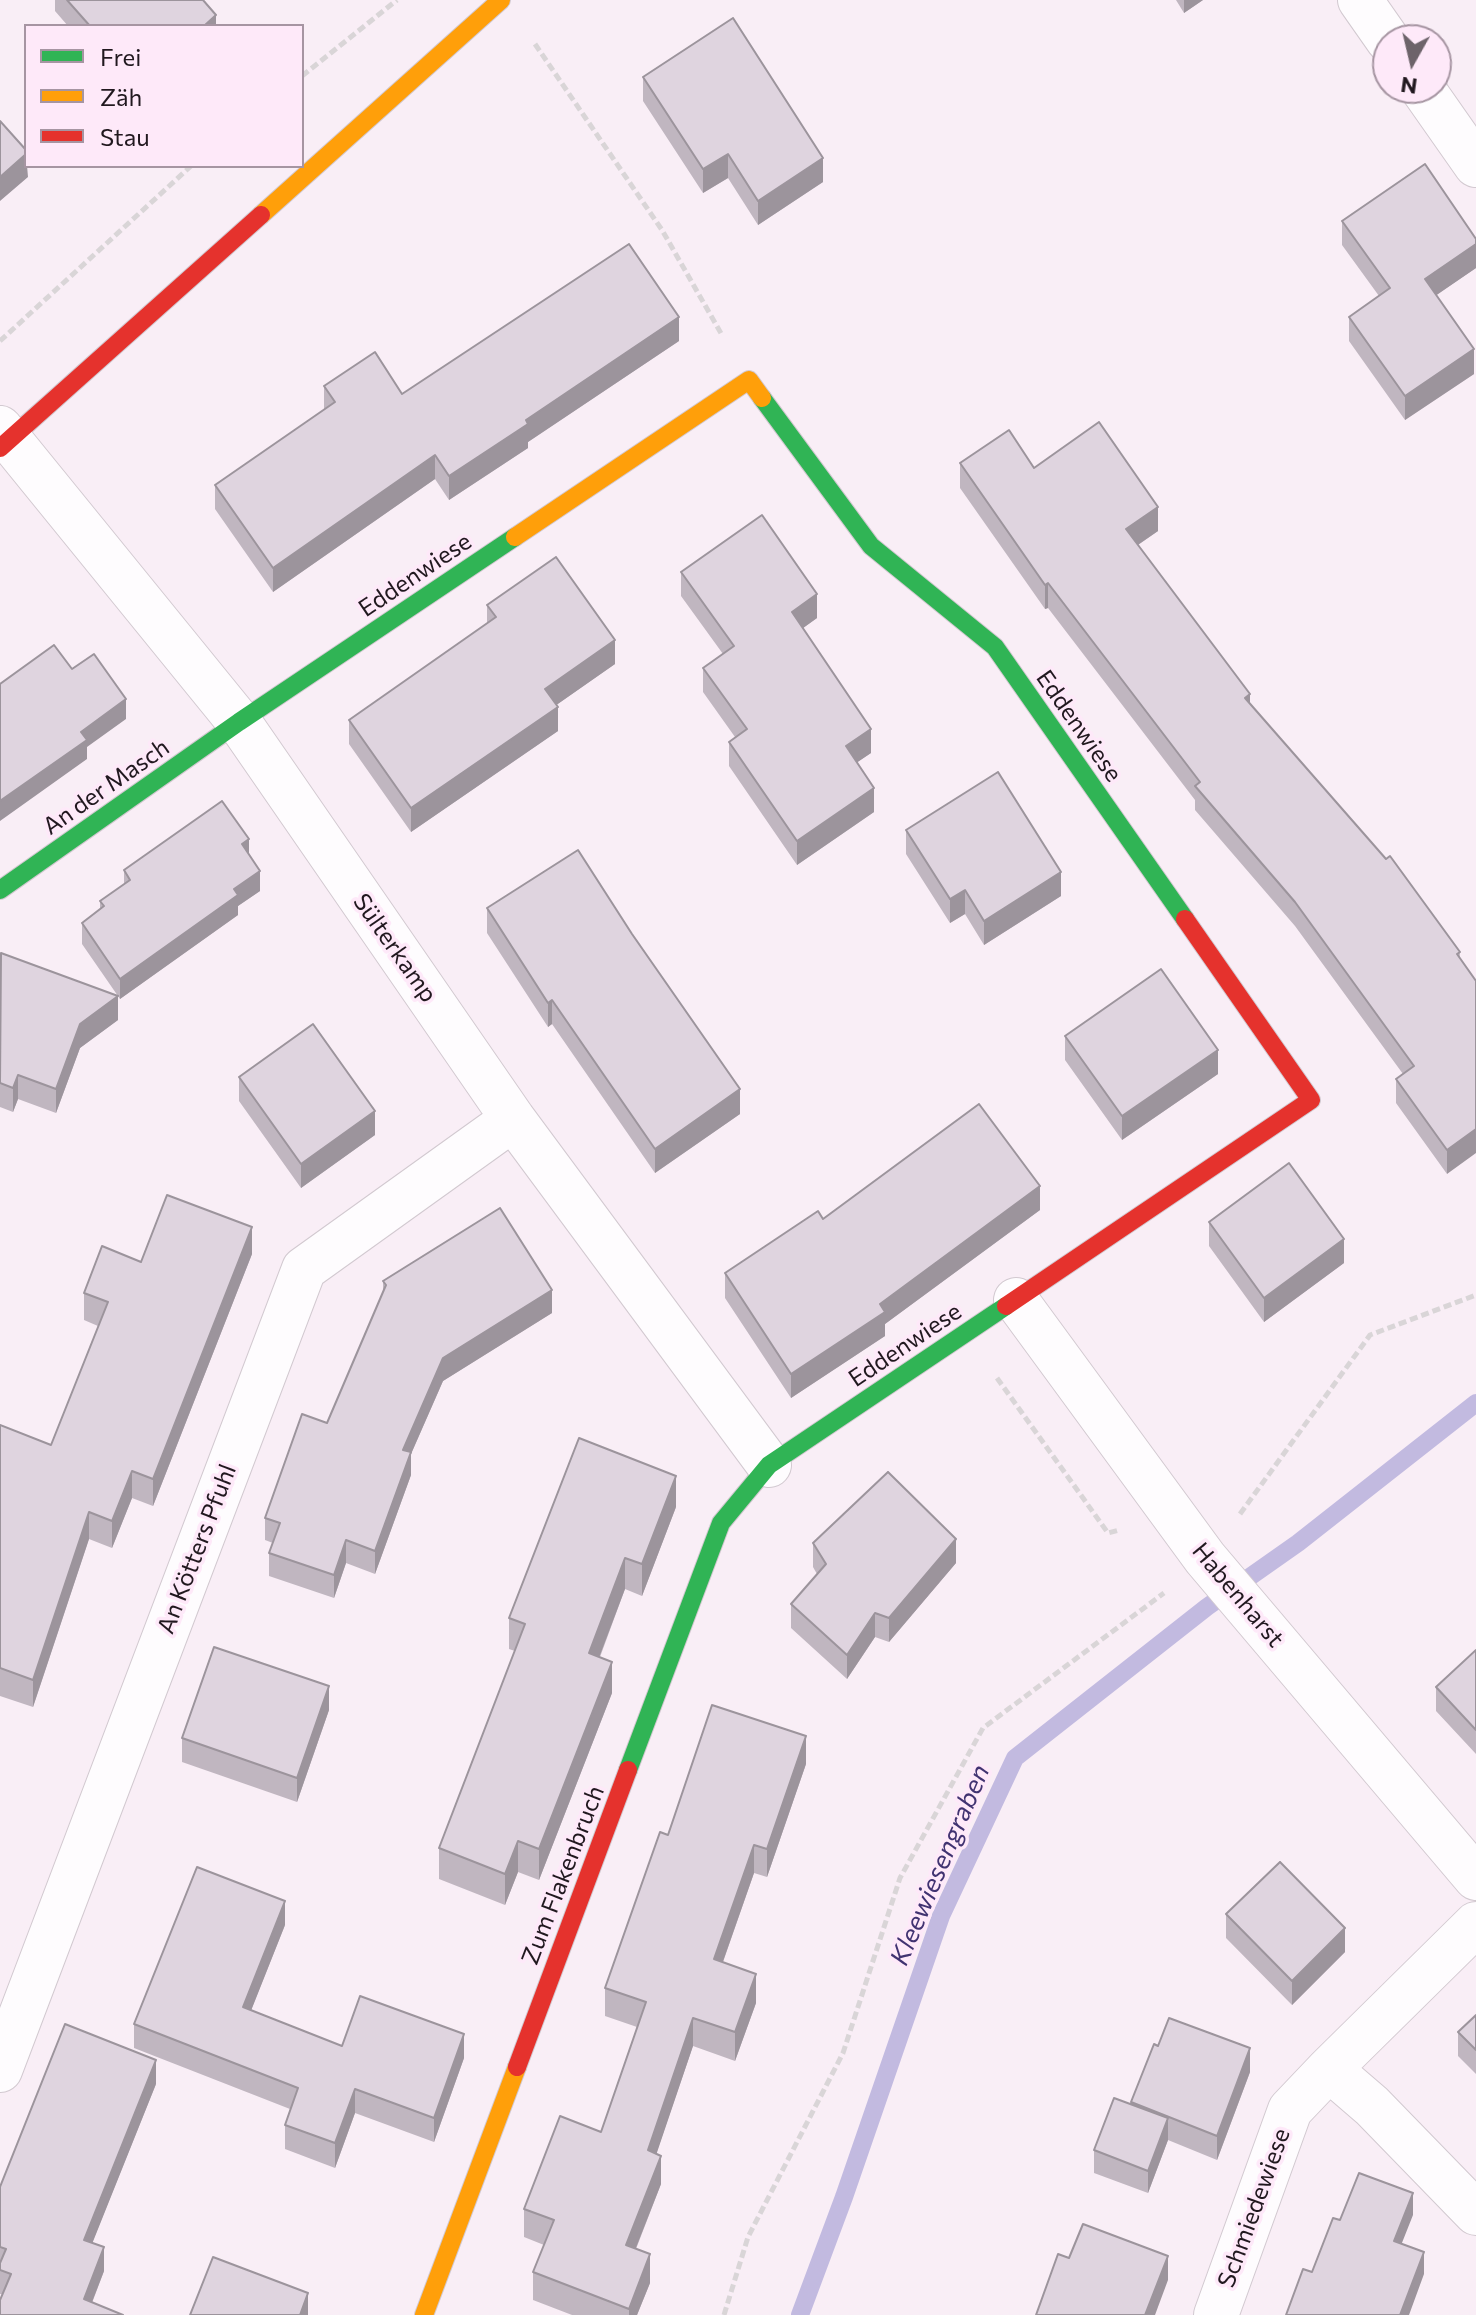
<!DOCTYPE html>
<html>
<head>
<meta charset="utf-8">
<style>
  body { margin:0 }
  #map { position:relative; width:1476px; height:2315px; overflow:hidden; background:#f9eef6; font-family:Commissioner,sans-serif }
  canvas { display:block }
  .legend { position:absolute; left:24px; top:24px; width:280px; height:144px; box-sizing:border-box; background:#fee9f9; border:2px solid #a695a2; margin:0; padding:10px 14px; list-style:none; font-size:24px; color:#21181f }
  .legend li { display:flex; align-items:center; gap:16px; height:40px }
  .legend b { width:40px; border:2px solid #a695a2 }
  .north { position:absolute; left:1372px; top:24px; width:80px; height:80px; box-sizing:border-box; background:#fee9f9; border:2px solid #a695a2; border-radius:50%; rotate:188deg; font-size:22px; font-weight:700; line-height:32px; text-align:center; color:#21181f }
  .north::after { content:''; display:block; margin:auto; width:28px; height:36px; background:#6d636a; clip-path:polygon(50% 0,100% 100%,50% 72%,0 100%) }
</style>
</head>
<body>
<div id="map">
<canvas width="1476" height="2315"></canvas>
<ul class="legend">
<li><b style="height:10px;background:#30b455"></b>Frei</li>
<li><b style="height:10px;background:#ff9f0a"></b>Zäh</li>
<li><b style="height:10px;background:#e5322d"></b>Stau</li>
</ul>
<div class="north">N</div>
</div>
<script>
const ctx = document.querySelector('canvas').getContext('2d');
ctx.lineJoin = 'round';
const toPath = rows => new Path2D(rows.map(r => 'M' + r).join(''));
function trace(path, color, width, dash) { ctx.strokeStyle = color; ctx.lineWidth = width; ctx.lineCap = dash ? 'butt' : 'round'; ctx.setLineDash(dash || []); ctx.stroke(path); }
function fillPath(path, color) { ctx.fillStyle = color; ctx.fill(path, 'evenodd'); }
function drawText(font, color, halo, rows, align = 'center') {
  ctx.font = font + ' Commissioner,sans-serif'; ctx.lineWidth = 7; ctx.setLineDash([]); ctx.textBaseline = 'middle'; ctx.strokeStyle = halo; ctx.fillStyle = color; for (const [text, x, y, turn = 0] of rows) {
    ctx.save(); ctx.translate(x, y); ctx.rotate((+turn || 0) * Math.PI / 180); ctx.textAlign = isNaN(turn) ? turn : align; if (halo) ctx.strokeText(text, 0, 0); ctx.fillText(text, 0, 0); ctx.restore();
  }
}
trace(toPath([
  [800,2315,844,2197,941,1916,1015,1758,1207,1607,1298,1543,1476,1403]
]), '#c2bae0', 18);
const street = toPath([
  [1360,0,1388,40],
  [1422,88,1476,165],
  [0,428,239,722,513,1119,769,1465],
  [1016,1300,1205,1558,1476,1878],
  [1476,1924,1329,2069,1372,2106,1476,2213],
  [0,2070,304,1269,513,1119],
  [1216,2315,1290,2110,1329,2069]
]);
const fast = toPath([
  [762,398,871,546,995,647,1185,919],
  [0,890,239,722,515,537],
  [628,1770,721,1523,769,1465,1006,1306]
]);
const slow = toPath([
  [261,215,501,0],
  [515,537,749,380,762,398],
  [424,2315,517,2067]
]);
const jam = toPath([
  [0,448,261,215],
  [1006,1306,1311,1100,1185,919],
  [517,2067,628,1770]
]);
trace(street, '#d2c9d0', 46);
trace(fast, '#d2c9d0', 20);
trace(slow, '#d2c9d0', 20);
trace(jam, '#d2c9d0', 20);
trace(toPath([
  [535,44,662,230,722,335],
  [302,76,397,0],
  [0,341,191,166],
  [997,1378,1108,1533,1119,1530],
  [1240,1514,1370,1335,1476,1295],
  [724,2315,748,2237,843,2053,900,1878,983,1728,1164,1593]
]), '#d9d5d7', 5, [8, 4]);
trace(street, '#fefcfe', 44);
trace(fast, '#30b455', 18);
trace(slow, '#ff9f0a', 18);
trace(jam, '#e5322d', 18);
fillPath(toPath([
  [55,0,203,0,216,26,68,26,55,11],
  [1176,0,1203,0,1184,13],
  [643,77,823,182,758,225,728,178,703,193,643,101],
  [1342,221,1476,239,1476,268,1436,295,1474,374,1405,420,1349,341,1349,317,1379,296,1342,245],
  [679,341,528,442,528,448,449,500,435,479,273,592,215,509,215,485,324,410,324,386,402,394],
  [960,463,1034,468,1158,531,1138,545,1250,704,1460,952,1447,1174,1396,1103,1396,1079,1403,1074,1295,926,1195,810,1195,800,1048,608,1045,609,960,488],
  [681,572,817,618,803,628,871,753,857,762,874,812,797,865,729,766,729,742,735,737,703,692,703,668,723,654,681,596],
  [487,605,615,664,556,705,558,731,411,832,349,744,349,720,487,623],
  [906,830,1061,896,984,945,965,914,950,923,906,854],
  [249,855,260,891,238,906,238,915,120,999,82,944,82,923,100,910,100,901,124,884,124,870],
  [487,908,740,1114,655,1173,552,1024,548,1027,487,933],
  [0,955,118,1020,80,1048,56,1113,18,1099,13,1112,0,1107],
  [1065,1036,1218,1074,1122,1140,1065,1060],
  [239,1077,375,1135,301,1188,239,1101],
  [1040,1210,885,1324,885,1336,791,1398,725,1298,725,1273,823,1219],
  [1209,1222,1344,1263,1264,1322,1209,1246],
  [252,1254,153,1506,132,1498,112,1548,89,1539,33,1707,0,1696,0,1425,51,1445,98,1326,84,1320,84,1293,141,1262],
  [383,1281,552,1313,443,1381,411,1454,411,1475,375,1574,346,1563,334,1598,269,1576,269,1553,273,1543,265,1540,265,1518,327,1423,383,1292],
  [676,1507,642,1596,625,1589,600,1657,612,1693,539,1880,518,1872,505,1905,439,1879,439,1848,515,1651,509,1649,509,1618],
  [813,1543,956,1563,889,1642,875,1637,847,1679,791,1628,791,1604,817,1574,813,1567],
  [1476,1650,1476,1754,1436,1711,1436,1687],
  [329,1710,297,1802,182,1762,182,1738],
  [806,1764,767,1877,754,1873,723,1962,756,2003,735,2061,693,2046,656,2154,661,2184,636,2249,650,2283,637,2315,572,2315,533,2300,533,2272,544,2245,524,2237,524,2209,601,2132,637,2027,605,2016,605,1988,668,1835],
  [1226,1914,1345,1952,1292,2005,1226,1938],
  [285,1925,251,2010,342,2046,464,2058,434,2142,355,2113,335,2168,285,2149,285,2125,290,2109,134,2048,134,2024],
  [1476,2015,1476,2074,1458,2056,1458,2032],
  [1250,2072,1217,2160,1168,2140,1148,2193,1094,2173,1094,2150,1131,2104,1131,2102],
  [156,2084,92,2243,104,2271,92,2303,0,2294,0,2187]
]), '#c0b6c0');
fillPath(toPath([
  [1184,0,1203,0,1184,13],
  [216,15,216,26,204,26],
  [26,154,28,177,0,201,0,177],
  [728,154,728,178,703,193,703,169],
  [823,158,823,182,758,225,758,201],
  [1476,244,1476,268,1425,303,1425,279],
  [679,317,679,341,528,442,528,448,449,500,449,476,526,420],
  [1474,349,1474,374,1405,420,1405,396],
  [435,455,435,479,273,592,273,568],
  [1158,507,1158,531,1126,553,1126,529],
  [1048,583,1048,608,1045,609,1045,585],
  [817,594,817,618,792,636,792,612],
  [615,640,615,664,545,713,545,689],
  [1250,694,1250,718,1245,698],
  [126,699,126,719,87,747,87,759,0,821,0,801,81,732],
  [558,707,558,731,411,832,411,808],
  [871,729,871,753,846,770,846,746],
  [874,788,874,812,797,865,797,841],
  [249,839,249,859,242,844],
  [260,871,260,891,238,906,238,915,120,999,120,979,234,889],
  [1061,872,1061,896,984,945,984,921],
  [965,890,965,914,950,923,950,899],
  [118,996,118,1020,80,1048,56,1113,56,1089,80,1024],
  [552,1000,552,1024,548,1027,548,1003],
  [1218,1050,1218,1074,1122,1140,1122,1116],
  [18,1075,18,1099,13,1112,13,1088],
  [740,1089,740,1114,655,1173,655,1149],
  [375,1111,375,1135,301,1188,301,1164],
  [1476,1129,1476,1153,1447,1174,1447,1150],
  [1040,1186,1040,1210,885,1324,885,1336,791,1398,791,1374,880,1304],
  [252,1227,252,1254,153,1506,153,1479],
  [1344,1239,1344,1263,1264,1322,1264,1298],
  [552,1290,552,1313,443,1381,411,1454,411,1475,375,1574,375,1551,403,1450,443,1358],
  [132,1471,132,1498,112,1548,112,1521],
  [676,1476,676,1507,642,1596,642,1564],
  [89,1512,89,1539,33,1707,33,1680],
  [956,1539,956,1563,889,1642,889,1618],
  [346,1540,346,1563,334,1598,334,1575],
  [625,1558,625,1589,589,1684,589,1653],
  [875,1613,875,1637,847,1679,847,1655],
  [612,1662,612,1693,539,1880,539,1849],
  [329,1686,329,1710,297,1802,297,1778],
  [806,1736,806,1764,767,1877,767,1849],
  [518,1841,518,1872,505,1905,505,1874],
  [754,1845,754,1873,714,1987,714,1959],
  [285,1901,285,1925,243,2031,243,2007],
  [1345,1928,1345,1952,1292,2005,1292,1981],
  [756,1974,756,2003,735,2061,735,2032],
  [693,2018,693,2046,648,2179,648,2150],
  [464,2034,464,2058,434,2142,434,2118],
  [1250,2048,1250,2072,1217,2160,1217,2136],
  [156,2060,156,2084,84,2264,84,2240],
  [355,2089,355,2113,335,2168,335,2143],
  [1168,2118,1168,2140,1148,2193,1148,2171],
  [661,2156,661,2184,626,2273,626,2245],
  [1413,2193,1413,2215,1394,2263,1394,2241],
  [104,2247,104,2271,87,2315,84,2299],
  [1424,2252,1424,2274,1409,2315,1400,2315],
  [650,2254,650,2283,637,2315,629,2315,629,2309],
  [1168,2256,1168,2280,1155,2315,1145,2315],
  [308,2293,308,2315,300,2315]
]), '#9c949c');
const building = toPath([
  [67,0,203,0,216,15,204,26,90,26,67,0],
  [733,18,823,158,758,201,728,154,703,169,643,77,733,18],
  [0,121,26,150,26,154,0,177,0,121],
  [1425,164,1476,239,1476,244,1425,279,1474,349,1405,396,1349,317,1390,288,1342,221,1425,164],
  [629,244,679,317,526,420,528,424,449,476,435,455,273,568,215,485,335,402,324,386,375,352,402,394,629,244],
  [1099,422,1158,507,1126,529,1250,694,1245,698,1386,859,1390,856,1460,952,1457,954,1476,981,1476,1129,1447,1150,1396,1079,1414,1066,1295,902,1195,786,1200,782,1048,583,1045,585,960,463,1009,430,1034,468,1099,422],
  [762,515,817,594,792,612,871,729,846,746,874,788,797,841,729,742,747,729,703,668,734,646,681,572,762,515],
  [556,557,615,640,545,689,558,707,411,808,349,720,496,617,487,605,556,557],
  [54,645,72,669,94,654,126,699,81,732,87,740,0,801,0,684,54,645],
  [998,772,1061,872,984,921,965,890,950,899,906,830,998,772],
  [222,801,249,839,242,844,260,871,234,889,238,895,120,979,82,923,104,906,100,901,130,880,124,870,222,801],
  [578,850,632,934,740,1089,655,1149,552,1000,548,1003,487,908,578,850],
  [1,953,118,996,80,1024,56,1089,18,1075,13,1088,0,1083,1,953],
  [1161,969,1218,1050,1122,1116,1065,1036,1161,969],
  [313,1024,375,1111,301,1164,239,1077,313,1024],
  [979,1104,1040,1186,880,1304,885,1312,791,1374,725,1273,818,1211,823,1219,979,1104],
  [1289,1163,1344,1239,1264,1298,1209,1222,1289,1163],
  [167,1195,252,1227,153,1479,132,1471,112,1521,89,1512,33,1680,0,1668,0,1425,51,1445,108,1302,84,1293,102,1246,141,1262,167,1195],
  [500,1208,552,1290,443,1358,403,1450,411,1452,375,1551,346,1540,334,1575,269,1553,280,1523,265,1518,302,1414,327,1423,386,1285,383,1281,500,1208],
  [579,1438,676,1476,642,1564,625,1558,589,1653,612,1662,539,1849,518,1841,505,1874,439,1848,525,1624,509,1618,579,1438],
  [888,1472,956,1539,889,1618,875,1613,847,1655,791,1604,826,1564,813,1543,888,1472],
  [214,1647,329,1686,297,1778,182,1738,214,1647],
  [1476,1650,1476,1730,1436,1687,1476,1650],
  [712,1705,806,1736,767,1849,754,1845,714,1959,756,1974,735,2032,693,2018,648,2150,661,2156,626,2245,650,2254,629,2309,533,2272,554,2220,524,2209,560,2116,601,2132,646,2002,605,1988,660,1832,668,1835,712,1705],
  [1280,1862,1345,1928,1292,1981,1226,1914,1280,1862],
  [197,1867,285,1901,243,2007,342,2046,360,1996,464,2034,434,2118,355,2089,335,2143,285,2125,298,2088,134,2024,197,1867],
  [1476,2015,1476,2050,1458,2032,1476,2015],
  [1169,2018,1250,2048,1217,2136,1131,2102,1154,2044,1158,2046,1169,2018],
  [65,2024,156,2060,84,2240,104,2247,84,2299,123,2315,0,2315,0,2300,11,2274,0,2270,0,2263,6,2249,0,2247,0,2187,65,2024],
  [1114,2098,1168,2118,1148,2171,1094,2150,1114,2098],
  [1359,2173,1413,2193,1394,2241,1424,2252,1400,2315,1286,2315,1303,2269,1312,2272,1333,2218,1340,2220,1359,2173],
  [1083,2224,1168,2256,1145,2315,1036,2315,1058,2254,1069,2258,1083,2224],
  [213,2257,308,2293,300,2315,190,2315,213,2257]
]);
fillPath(building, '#dfd4df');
trace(building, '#9c949c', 2);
drawText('24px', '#21181f', '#fee9f9', [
  ["Eddenwiese",415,575,-34],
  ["Eddenwiese",1079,726,55],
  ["An der Masch",106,787,-35],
  ["Sülterkamp",395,948,55],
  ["Eddenwiese",905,1345,-34],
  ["An Kötters Pfuhl",197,1549,-69],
  ["Habenharst",1238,1595,50],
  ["Zum Flakenbruch",563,1875,-69],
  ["Schmiedewiese",1254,2208,-70]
]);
drawText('italic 26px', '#413371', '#fee9f9', [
  ["Kleewiesengraben",940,1865,-67]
]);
</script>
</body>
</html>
